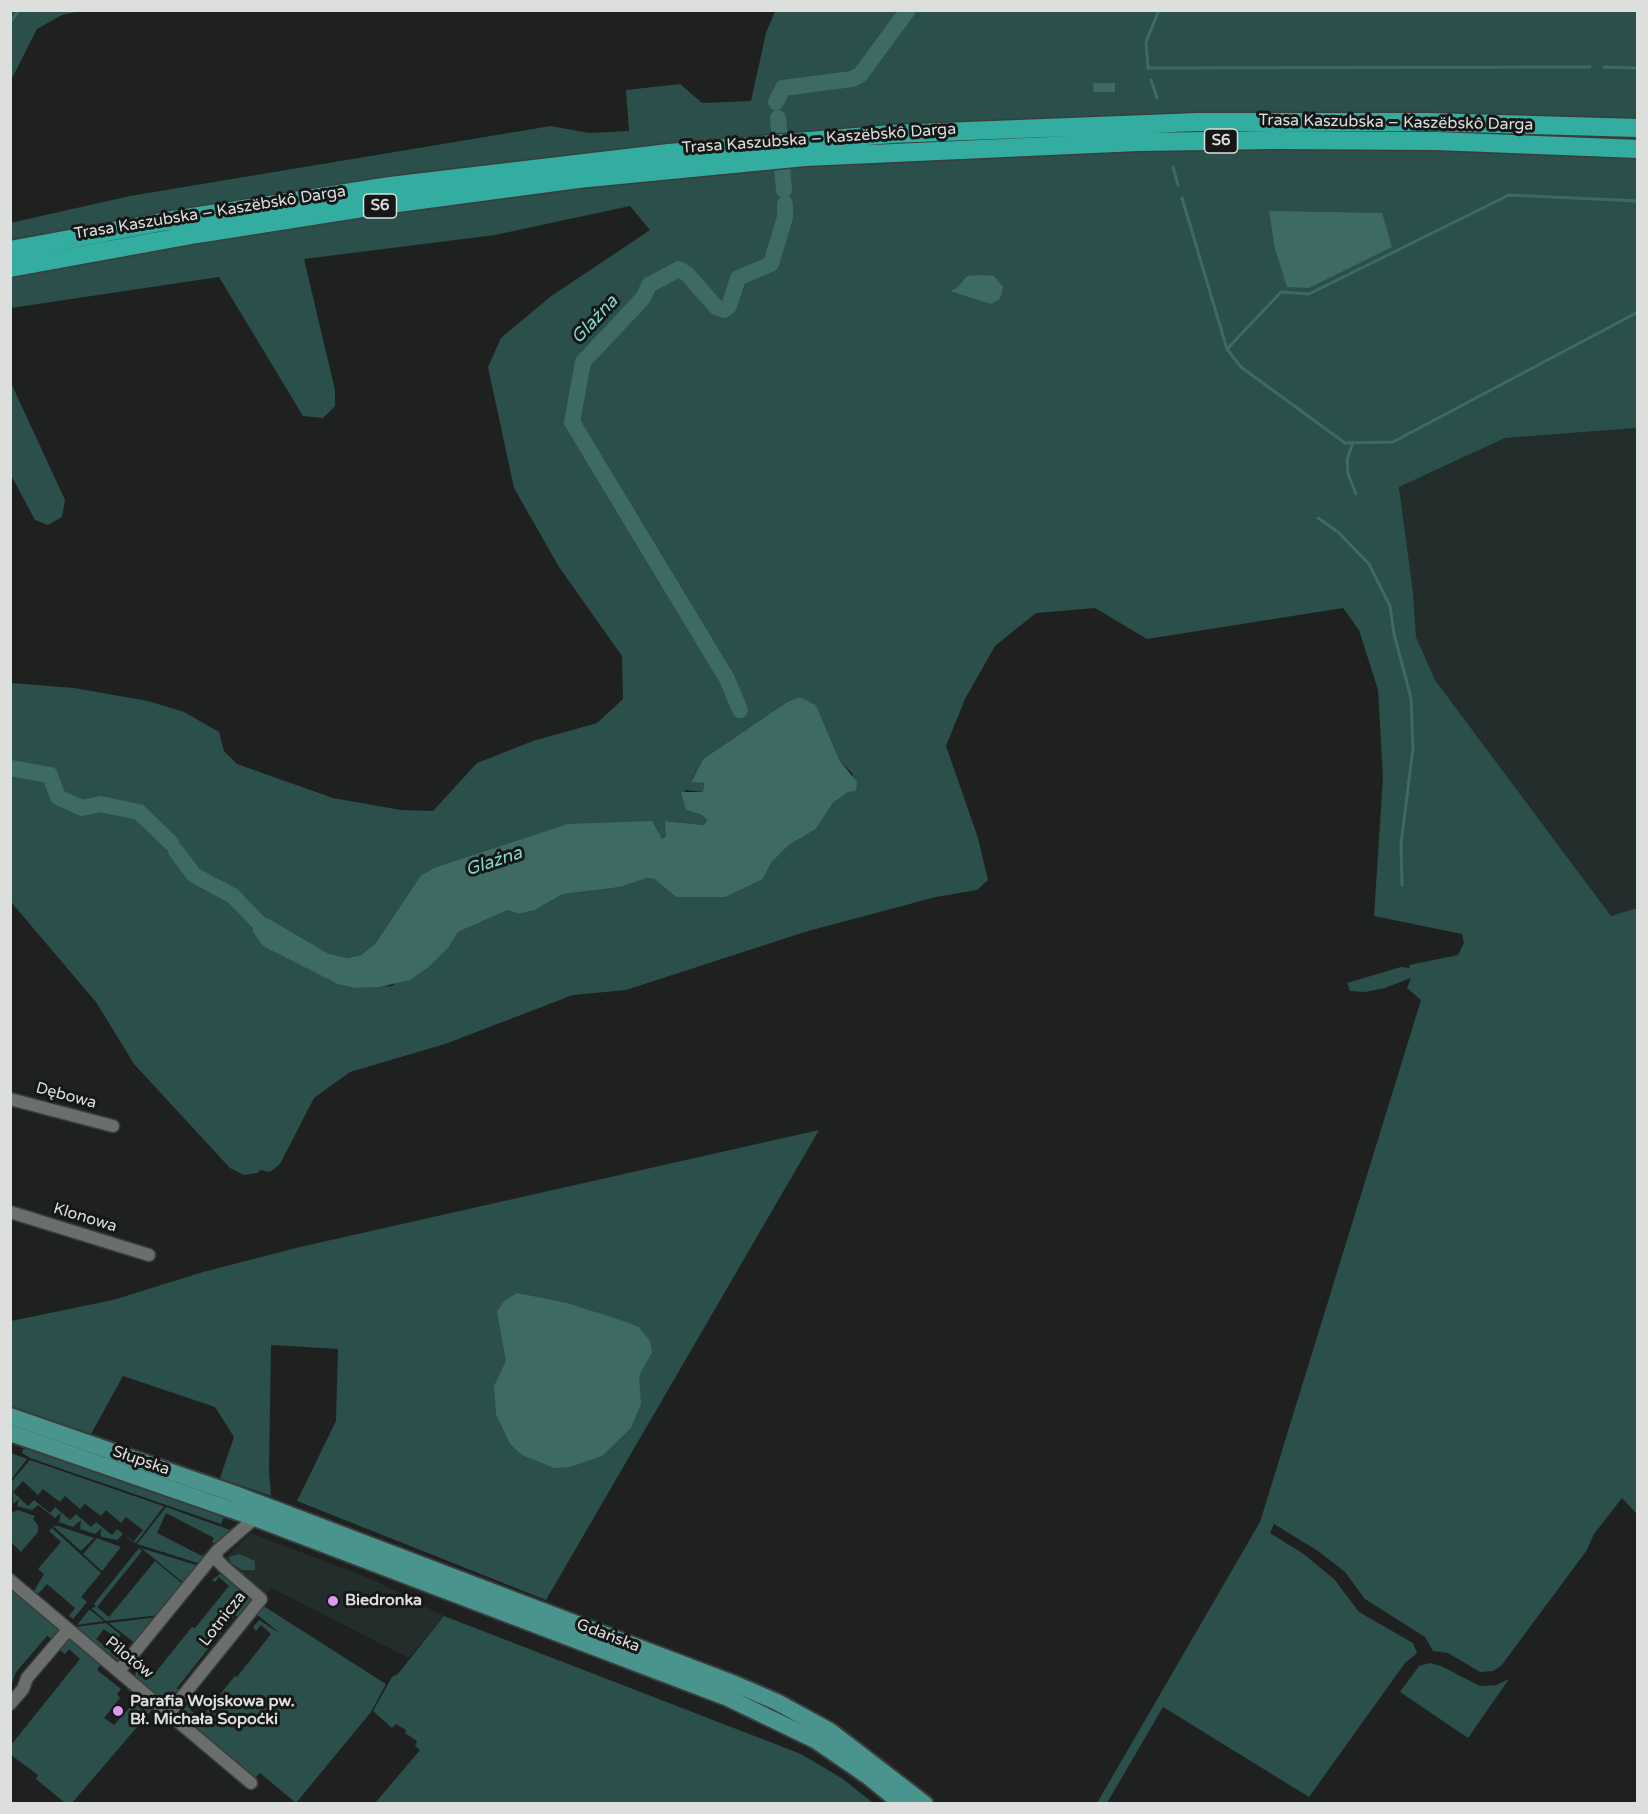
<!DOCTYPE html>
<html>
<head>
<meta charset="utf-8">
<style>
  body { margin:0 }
  #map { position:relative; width:1648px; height:1814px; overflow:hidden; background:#1e2120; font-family:"Varela Round",sans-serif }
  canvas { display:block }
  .frame { position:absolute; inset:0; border:12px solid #dddfdf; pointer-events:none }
</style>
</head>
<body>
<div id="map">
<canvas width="1648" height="1814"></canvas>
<div class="frame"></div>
</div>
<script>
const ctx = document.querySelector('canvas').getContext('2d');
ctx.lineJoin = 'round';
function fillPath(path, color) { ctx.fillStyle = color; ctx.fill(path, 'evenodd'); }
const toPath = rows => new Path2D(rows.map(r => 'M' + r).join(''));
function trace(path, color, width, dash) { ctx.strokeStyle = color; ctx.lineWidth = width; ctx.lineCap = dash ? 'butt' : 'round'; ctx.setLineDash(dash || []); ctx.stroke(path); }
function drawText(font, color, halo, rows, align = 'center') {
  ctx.font = font + ' "Varela Round",sans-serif'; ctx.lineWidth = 6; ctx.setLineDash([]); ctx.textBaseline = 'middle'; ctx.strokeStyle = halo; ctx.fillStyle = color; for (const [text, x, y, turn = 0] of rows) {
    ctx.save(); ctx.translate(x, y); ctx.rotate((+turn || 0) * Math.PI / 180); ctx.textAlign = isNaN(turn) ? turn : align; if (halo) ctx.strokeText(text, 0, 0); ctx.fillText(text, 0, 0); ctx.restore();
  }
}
fillPath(toPath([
  [1637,428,1637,908,1611,916,1435,680,1416,637,1413,592,1399,487,1505,438],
  [251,1533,376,1581,444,1616,409,1658,271,1588,263,1598,218,1565]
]), '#232d2c');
fillPath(toPath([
  [11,10,81,10,81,11,62,15,37,29,11,80],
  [775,11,1637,11,1637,120,1528,115,1198,113,585,154,284,193,11,242,10,223,130,196,551,126,589,133,629,131,626,90,680,84,702,103,751,101,766,33],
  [1357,127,1638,135,1637,140,1533,137,813,150,832,145,1022,135],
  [1348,146,1637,155,1637,428,1505,438,1399,487,1413,592,1416,637,1435,680,1611,916,1637,908,1637,1514,1622,1498,1594,1534,1587,1550,1501,1666,1493,1671,1480,1672,1448,1653,1433,1651,1425,1637,1365,1599,1345,1572,1318,1551,1274,1524,1270,1533,1305,1555,1335,1580,1359,1612,1413,1643,1417,1653,1405,1663,1309,1797,1163,1707,1107,1803,1097,1803,1260,1522,1421,1000,1407,988,1411,978,1385,988,1365,992,1350,991,1347,983,1401,967,1410,968,1409,965,1458,955,1464,943,1462,934,1374,916,1383,777,1378,690,1359,630,1343,608,1147,639,1095,608,1036,613,995,646,965,699,946,746,978,838,988,880,977,890,936,897,808,931,626,990,573,995,445,1044,350,1072,314,1098,280,1164,270,1172,260,1170,257,1173,244,1175,230,1168,134,1064,96,1002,11,902,11,683,74,688,148,701,184,712,219,732,224,751,237,764,333,798,401,810,433,811,477,763,533,741,597,723,623,699,622,656,559,567,514,488,488,367,501,338,550,297,650,230,630,206,495,235,304,259,335,390,335,406,323,418,303,416,219,277,11,308,11,275,390,211,676,176,796,165,1157,148],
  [800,697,816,705,840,761,853,774,848,792,833,803,816,829,789,845,771,863,763,879,676,897,654,879,647,878,621,887,563,894,535,910,519,914,508,910,458,932,449,947,392,986,355,988,327,953,347,958,361,955,375,944,421,875,434,868,657,836,662,839,666,836,666,821,704,825,707,820,702,815,686,810,685,790,703,792,704,783,691,781,703,759,787,702],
  [11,383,65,500,62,517,48,525,35,520,11,475],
  [819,1130,546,1600,297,1501,336,1421,338,1349,271,1345,269,1471,271,1496,220,1478,234,1437,215,1407,123,1376,91,1434,11,1406,11,1321,113,1300,203,1272,300,1247],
  [23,1449,40,1450,225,1514,221,1524,30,1458,22,1453],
  [11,1453,27,1459,11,1480,10,1453],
  [30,1460,163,1506,164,1506,136,1543,123,1534,117,1540,102,1537,100,1534,102,1528,95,1534,80,1529,81,1520,73,1527,59,1522,61,1513,55,1518,38,1505,32,1510,20,1507,17,1506,19,1499,13,1504,12,1481],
  [23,1481,38,1495,43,1489,60,1502,65,1496,80,1509,85,1504,101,1516,106,1510,121,1523,126,1517,143,1530,133,1542,117,1529,112,1535,96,1522,91,1527,76,1514,70,1520,55,1507,50,1513,34,1500,28,1506,13,1492],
  [166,1507,233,1531,215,1544,212,1542,214,1538,166,1513,157,1533,202,1556,209,1550,201,1564,137,1544],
  [18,1510,35,1516,33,1519,38,1525,38,1532,21,1552,11,1542,11,1513],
  [53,1526,58,1526,94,1538,81,1551],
  [52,1528,101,1573,81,1597,87,1602,73,1619,69,1616,75,1608,47,1584,38,1594,34,1591,44,1574,38,1569,61,1542,49,1531],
  [97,1538,121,1547,102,1571,83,1554],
  [139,1548,142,1551,97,1607,109,1617,155,1561,184,1585,160,1615,106,1621,91,1608,96,1607,94,1604],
  [141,1548,199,1566,185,1584],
  [239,1554,255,1561,255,1570,242,1570,231,1563,229,1557],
  [220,1574,254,1600,239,1618,235,1615,177,1688,180,1693,171,1701,163,1701,135,1677,136,1671,144,1660,146,1662,141,1670,151,1678,192,1627,195,1628,229,1586,219,1577,215,1582,212,1580],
  [11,1585,60,1630,53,1640,47,1636,16,1672,11,1686],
  [262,1605,386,1684,371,1712,296,1803,260,1773,253,1780,179,1715,190,1701,194,1705,190,1710,201,1718,235,1676,237,1677,271,1634,261,1625,256,1631,253,1627,259,1620,281,1634,255,1613],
  [90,1610,104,1621,77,1625,89,1610],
  [444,1616,801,1754,843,1779,873,1803,375,1803,420,1750,415,1746,417,1741,405,1733,406,1730,396,1724,392,1728,373,1711,392,1677,398,1674],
  [158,1617,136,1644,109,1623],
  [106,1623,121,1635,117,1639,104,1629,96,1639,120,1659,124,1655,126,1657,120,1662,75,1627],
  [69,1636,101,1664,97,1670,121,1689,117,1694,120,1698,104,1718,114,1725,131,1706,139,1705,146,1699,155,1706,72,1803,65,1803,36,1779,38,1775,11,1755,11,1745,80,1659,69,1649,65,1654,58,1649],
  [1430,1663,1441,1666,1480,1686,1496,1685,1509,1679,1468,1738,1400,1692,1419,1666]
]), '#2b4f4b');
fillPath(toPath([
  [1093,83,1115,83,1115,92,1094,92],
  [1269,211,1382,213,1392,247,1309,288,1287,287,1275,249],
  [980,275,994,276,1003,287,1000,299,991,304,950,291,957,288,967,276],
  [800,697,816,705,840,761,857,782,856,791,848,792,833,803,816,829,789,845,771,863,763,879,725,897,676,897,654,879,647,878,621,887,563,894,535,910,519,914,508,910,458,932,449,947,430,966,410,980,380,987,355,988,338,984,263,946,253,932,253,925,258,919,269,919,327,953,347,958,361,955,375,944,421,875,434,868,568,824,652,821,662,839,666,836,665,821,704,825,707,820,702,815,686,810,681,792,703,792,704,783,691,782,703,759,787,702],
  [517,1293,567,1303,623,1321,639,1327,650,1341,652,1352,639,1376,641,1404,631,1428,602,1456,570,1467,554,1468,522,1455,510,1444,496,1414,494,1386,506,1361,497,1312,504,1301]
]), '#3e6a64');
trace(toPath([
  [10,23,19,10],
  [1604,67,1638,68],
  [1148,68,1590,67],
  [1148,69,1146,42,1159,10],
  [1151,80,1157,98],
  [1173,167,1178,185],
  [1182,198,1227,349,1241,367,1345,443,1393,442,1638,312],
  [1227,349,1281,292,1309,294,1509,195,1638,201],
  [1353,442,1347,460,1348,474,1356,494],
  [1318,518,1338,532,1369,564,1390,606,1394,634,1411,698,1413,748,1401,844,1402,885]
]), '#3e6a64', 3);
trace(toPath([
  [776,102,783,88,852,79,860,75,908,10],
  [778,118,784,190],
  [740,710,727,679,572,422,583,362,643,298,649,285,679,269,687,274,716,307,724,310,729,306,738,278,771,264,785,217,785,204],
  [10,768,50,775,58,797,82,808,100,804,139,812,171,843],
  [176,851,194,875,233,896,260,924,275,933]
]), '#3e6a64', 16);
const minor = toPath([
  [10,1099,113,1126],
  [10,1212,149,1255],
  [10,1580,251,1783],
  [119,1671,217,1551,255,1518],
  [10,1704,23,1689,27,1678,68,1630],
  [169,1713,261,1599,224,1567,216,1559,217,1551]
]);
const major = toPath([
  [10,1416,235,1494,735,1684,777,1702,830,1731,925,1804],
  [10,1433,255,1518,728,1698,815,1740,869,1777,902,1804]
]);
const highway = toPath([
  [10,250,167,221,390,186,669,153,891,134,1198,122,1430,122,1638,128],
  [10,268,197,234,375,206,578,179,805,157,1138,142,1274,140,1436,141,1638,149]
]);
trace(minor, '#3b3d3d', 15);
trace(major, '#3b3d3d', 20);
trace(highway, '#3b3d3d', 21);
trace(minor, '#6a6e6d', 12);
trace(major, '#49948c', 16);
trace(highway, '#33ada0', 18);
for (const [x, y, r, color] of [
  [333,1601,6,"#dc99f4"],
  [118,1711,6,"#dc99f4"]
]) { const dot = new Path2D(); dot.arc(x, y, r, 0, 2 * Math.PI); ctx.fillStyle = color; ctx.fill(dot); trace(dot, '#151817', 2); }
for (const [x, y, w] of [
  [1221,141,33],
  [380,206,33]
]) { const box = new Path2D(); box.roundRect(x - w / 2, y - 12, w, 24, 4.5); ctx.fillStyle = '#151817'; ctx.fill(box); trace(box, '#dddfdf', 1.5); }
drawText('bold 15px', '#dddfdf', null, [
  ["S6",1221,141],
  ["S6",380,206]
]);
drawText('16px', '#dddfdf', '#151817', [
  ["Trasa Kaszubska – Kaszëbskô Darga",1396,123,1],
  ["Trasa Kaszubska – Kaszëbskô Darga",819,139,-4],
  ["Trasa Kaszubska – Kaszëbskô Darga",210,213,-9],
  ["Dębowa",66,1096,15],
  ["Klonowa",85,1218,17],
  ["Słupska",141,1461,19],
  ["Lotnicza",223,1619,-52],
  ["Gdańska",608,1636,21],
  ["Pilotów",129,1658,39]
]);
drawText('bold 16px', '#dddfdf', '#151817', [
  ["Biedronka",345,1601],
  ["Parafia Wojskowa pw.",130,1702],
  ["Bł. Michała Sopoćki",130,1720]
], 'left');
drawText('italic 18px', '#88d7cc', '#151817', [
  ["Glaźna",595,320,-47],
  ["Glaźna",494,862,-18]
]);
</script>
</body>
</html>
